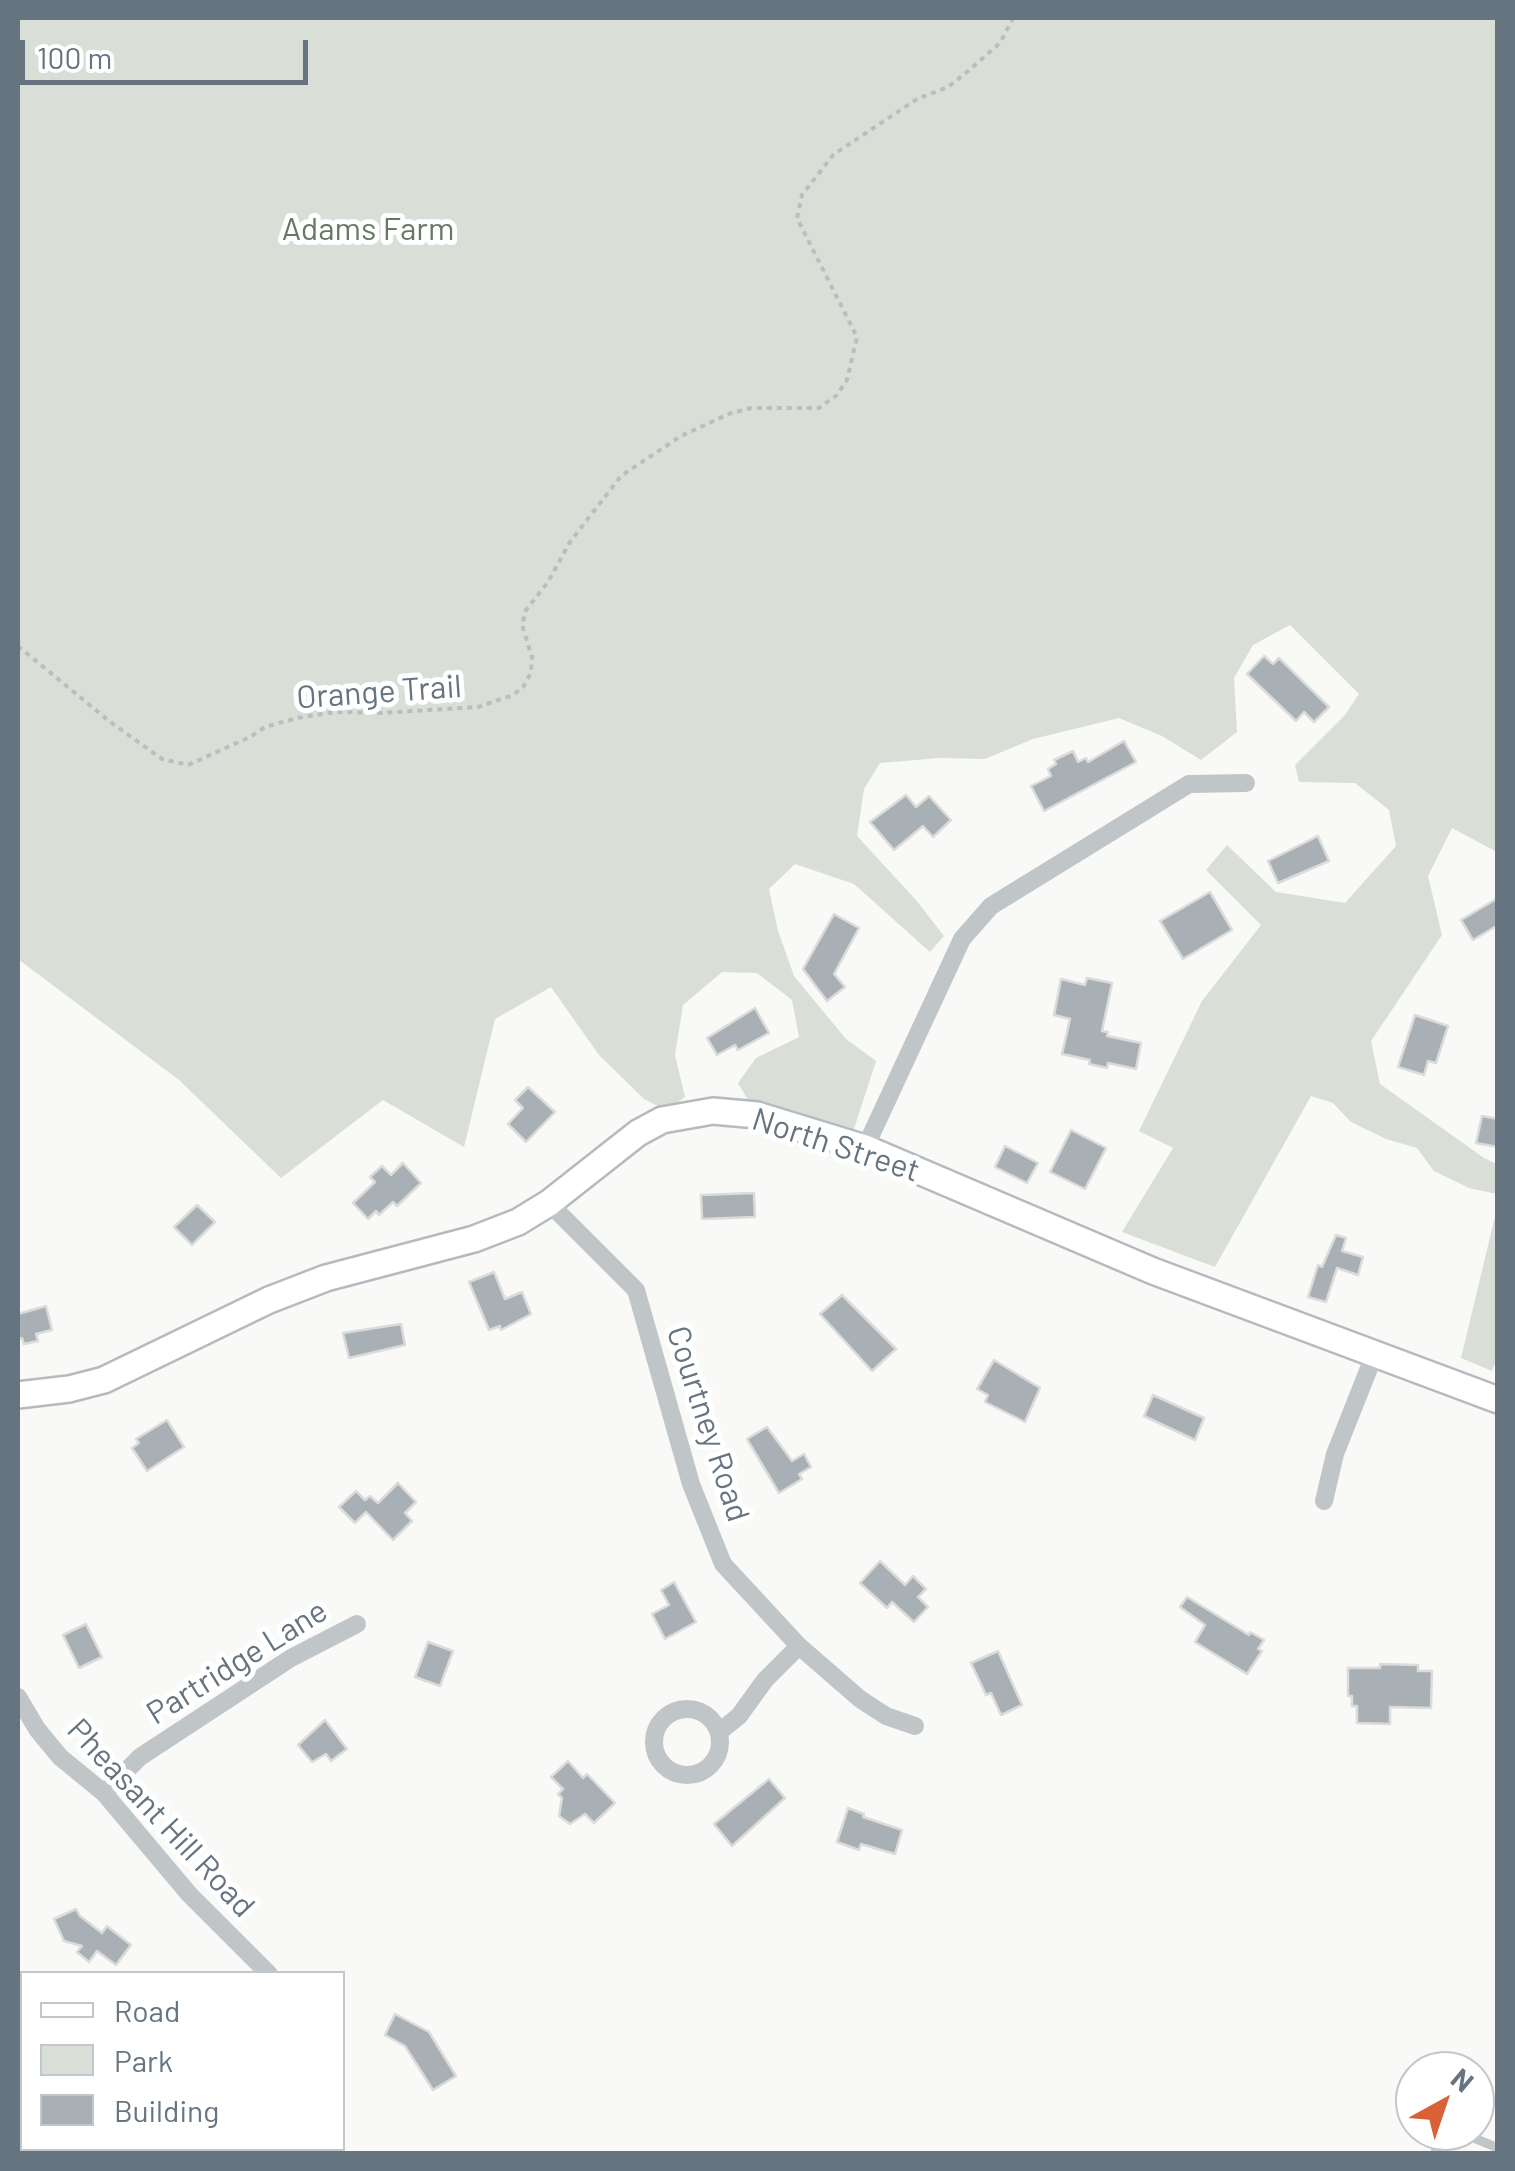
<!DOCTYPE html>
<html>
<head>
<meta charset="utf-8">
<style>
  body { margin:0 }
  #map { position:relative; width:1515px; height:2171px; overflow:hidden; background:#f9f9f7; font-family:Barlow,sans-serif }
  canvas { display:block }
  .frame { position:absolute; inset:0; border:20px solid #667480; pointer-events:none }
  .legend { position:absolute; left:20px; top:1971px; width:325px; height:180px; box-sizing:border-box; background:#fff; border:2px solid #c2c7cc; margin:0; padding:12px 18px; list-style:none; font-size:30px; color:#667480 }
  .legend li { display:flex; align-items:center; gap:20px; height:50px }
  .legend b { width:50px; border:2px solid #c2c7cc }
  .north { position:absolute; left:1395px; top:2051px; width:100px; height:100px; box-sizing:border-box; background:#fff; border:2px solid #c2c7cc; border-radius:50%; rotate:40deg; font-size:28px; font-weight:700; line-height:40px; text-align:center; color:#667480 }
  .north::after { content:''; display:block; margin:auto; width:35px; height:45px; background:#da6036; clip-path:polygon(50% 0,100% 100%,50% 72%,0 100%) }
  .scale { position:absolute; left:20px; top:40px; width:288px; height:45px; box-sizing:border-box; border:5px solid #667480; border-top:0; padding-left:12px; font-size:30px; line-height:35px; white-space:nowrap; color:#667480; -webkit-text-stroke:8px #fff; paint-order:stroke }
</style>
</head>
<body>
<div id="map">
<canvas width="1515" height="2171"></canvas>
<div class="frame"></div>
<ul class="legend">
<li><b style="height:12px;background:#fff"></b>Road</li>
<li><b style="height:28px;background:#d9ded6"></b>Park</li>
<li><b style="height:28px;background:#a8b0b6"></b>Building</li>
</ul>
<div class="north">N</div>
<div class="scale">100 m</div>
</div>
<script>
const ctx = document.querySelector('canvas').getContext('2d');
ctx.lineJoin = 'round';
function fillPath(path, color) { ctx.fillStyle = color; ctx.fill(path, 'evenodd'); }
const toPath = rows => new Path2D(rows.map(r => 'M' + r).join(''));
function trace(path, color, width, dash) { ctx.strokeStyle = color; ctx.lineWidth = width; ctx.lineCap = dash ? 'butt' : 'round'; ctx.setLineDash(dash || []); ctx.stroke(path); }
function drawText(font, color, halo, rows, align = 'center') {
  ctx.font = font + ' Barlow,sans-serif'; ctx.lineWidth = 10; ctx.setLineDash([]); ctx.textBaseline = 'middle'; ctx.strokeStyle = halo; ctx.fillStyle = color; for (const [text, x, y, turn = 0] of rows) {
    ctx.save(); ctx.translate(x, y); ctx.rotate((+turn || 0) * Math.PI / 180); ctx.textAlign = isNaN(turn) ? turn : align; if (halo) ctx.strokeText(text, 0, 0); ctx.fillText(text, 0, 0); ctx.restore();
  }
}
fillPath(toPath([
  [18,18,1497,18,1497,852,1452,828,1428,876,1442,935,1371,1041,1380,1084,1484,1158,1497,1164,1497,1194,1469,1188,1434,1171,1417,1148,1386,1139,1351,1122,1333,1103,1311,1096,1215,1267,1122,1232,1173,1148,1139,1131,1202,1001,1261,925,1206,870,1227,845,1276,892,1345,903,1396,846,1389,810,1355,783,1299,782,1295,765,1345,715,1359,694,1290,625,1253,645,1234,678,1237,732,1201,760,1162,736,1119,718,1033,739,985,759,940,758,880,763,864,789,857,836,916,900,944,936,930,952,854,884,795,864,769,889,778,931,794,976,846,1039,876,1061,853,1132,751,1105,738,1083,756,1058,799,1037,792,1000,757,973,722,972,683,1005,675,1055,685,1097,666,1110,644,1099,599,1055,551,987,495,1019,464,1147,383,1100,281,1178,179,1080,18,959],
  [1497,1208,1498,1356,1492,1371,1461,1358]
]), '#d9ded6');
const building = toPath([
  [1264,656,1273,664,1279,658,1329,707,1314,722,1304,712,1296,721,1247,674,1264,656],
  [1124,741,1136,762,1044,811,1031,786,1051,776,1048,769,1056,764,1054,760,1073,751,1078,762,1086,758,1088,762,1124,741],
  [906,795,916,807,929,796,951,820,933,837,923,826,894,850,870,822,906,795],
  [1318,836,1329,861,1278,883,1268,861,1318,836],
  [1210,892,1232,930,1183,959,1160,921,1210,892],
  [1498,898,1498,925,1473,940,1461,920,1498,898],
  [834,914,859,928,834,974,845,987,827,1001,803,969,834,914],
  [1087,978,1112,983,1102,1031,1108,1032,1107,1036,1141,1043,1136,1069,1108,1063,1107,1068,1089,1064,1090,1060,1062,1054,1070,1019,1054,1015,1061,979,1085,985,1087,978],
  [755,1008,769,1033,738,1050,735,1045,717,1055,707,1038,755,1008],
  [1415,1015,1448,1026,1436,1063,1428,1061,1424,1075,1398,1067,1415,1015],
  [528,1087,555,1112,526,1142,508,1124,523,1108,515,1100,528,1087],
  [1482,1116,1498,1119,1498,1147,1476,1143,1482,1116],
  [1071,1130,1106,1148,1085,1189,1050,1172,1071,1130],
  [1005,1146,1038,1163,1027,1183,995,1167,1005,1146],
  [403,1163,421,1183,397,1206,393,1202,379,1215,376,1211,368,1219,353,1203,375,1182,370,1177,382,1166,391,1175,403,1163],
  [754,1193,755,1217,702,1219,701,1195,754,1193],
  [197,1205,215,1222,192,1245,174,1227,197,1205],
  [1336,1235,1346,1238,1342,1251,1363,1257,1358,1275,1337,1268,1326,1302,1308,1297,1318,1265,1322,1267,1336,1235],
  [494,1272,505,1299,522,1292,531,1314,501,1330,500,1326,489,1330,469,1282,494,1272],
  [842,1295,896,1349,872,1371,820,1314,842,1295],
  [46,1306,52,1330,36,1334,38,1341,24,1344,22,1338,18,1339,18,1314,46,1306],
  [401,1324,405,1345,349,1358,343,1333,401,1324],
  [994,1360,1040,1388,1025,1422,985,1402,988,1395,977,1389,994,1360],
  [1153,1395,1204,1418,1195,1440,1144,1416,1153,1395],
  [167,1420,184,1447,147,1471,132,1448,139,1443,136,1439,167,1420],
  [767,1427,792,1461,804,1454,811,1467,799,1474,802,1479,779,1493,747,1439,767,1427],
  [398,1483,416,1502,405,1513,412,1521,393,1540,366,1512,355,1523,339,1507,356,1491,365,1500,370,1496,378,1503,398,1483],
  [880,1561,905,1585,913,1576,926,1589,918,1597,928,1607,914,1622,892,1602,887,1608,860,1583,880,1561],
  [674,1582,696,1622,665,1639,652,1614,669,1605,661,1590,674,1582],
  [1187,1597,1249,1635,1250,1632,1264,1640,1258,1649,1262,1651,1247,1674,1195,1642,1205,1625,1180,1607,1187,1597],
  [86,1624,102,1657,79,1668,63,1635,86,1624],
  [428,1642,453,1651,440,1686,415,1677,428,1642],
  [998,1651,1022,1705,1001,1715,991,1693,986,1695,971,1663,998,1651],
  [1380,1664,1418,1665,1418,1671,1432,1671,1431,1708,1390,1707,1390,1724,1357,1723,1357,1706,1352,1706,1352,1696,1348,1696,1348,1668,1380,1668,1380,1664],
  [325,1720,347,1749,331,1761,326,1754,312,1762,298,1745,325,1720],
  [568,1761,583,1778,587,1774,615,1803,594,1823,585,1814,570,1824,559,1816,562,1798,558,1794,563,1789,551,1777,568,1761],
  [769,1779,785,1798,732,1846,714,1824,769,1779],
  [848,1808,864,1814,863,1817,902,1830,895,1854,861,1844,859,1850,837,1842,848,1808],
  [76,1909,80,1916,102,1933,107,1926,131,1945,116,1965,97,1951,89,1962,77,1952,82,1946,64,1941,54,1919,76,1909],
  [395,2014,429,2032,456,2076,433,2090,405,2046,385,2035,395,2014]
]);
fillPath(building, '#a8b0b6');
trace(building, '#dbdbd9', 2.5);
const secondary = toPath([
  [18,1395,69,1389,104,1380,269,1300,326,1278,474,1239,518,1222,549,1203,638,1133,662,1120,713,1111,757,1115,865,1148,1153,1271,1498,1400]
]);
trace(secondary, '#b5babf', 30);
trace(toPath([
  [18,646,109,721,162,759,188,765,250,737,265,727,297,718,336,712,381,713,478,707,513,695,523,687,531,673,532,657,522,625,526,610,548,582,570,542,621,476,681,436,731,413,751,408,819,408,837,395,847,380,857,337,797,218,802,195,833,155,917,99,948,87,967,72,1000,43,1013,18]
]), '#bbbec0', 4, [5, 5]);
trace(toPath([
  [1434,2154,1442,2139,1457,2131,1498,2148]
]), '#c0c5c8', 9);
trace(toPath([
  [865,1148,962,939,991,906,1189,784,1246,783],
  [549,1203,636,1290,691,1484,723,1564,799,1646,860,1699,886,1716,915,1726],
  [1324,1501,1335,1454,1375,1353],
  [18,1697,37,1729,60,1757,104,1793,189,1894,269,1974],
  '654 1742a33 33 0 1 1 66 0a33 33 0 1 1-66 0Z',
  [719,1732,739,1716,765,1680,799,1646],
  [104,1793,140,1757,291,1658,357,1624]
]), '#c0c5c8', 18);
trace(secondary, '#fff', 25);
drawText('32px', '#677864', '#fff', [
  ["Adams Farm",368,229]
]);
drawText('32px', '#667480', '#fff', [
  ["Orange Trail",379,692,-4],
  ["North Street",836,1145,18],
  ["Courtney Road",708,1424,72],
  ["Partridge Lane",237,1662,-32],
  ["Pheasant Hill Road",161,1818,47]
]);
</script>
</body>
</html>
